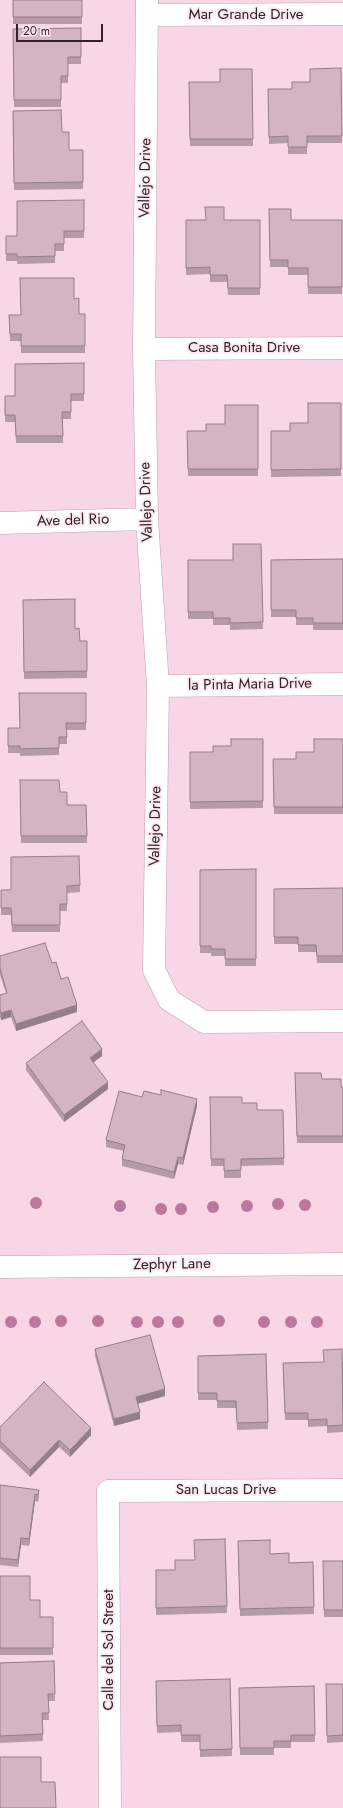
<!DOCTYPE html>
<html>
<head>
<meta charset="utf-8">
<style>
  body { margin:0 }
  #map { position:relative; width:343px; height:1808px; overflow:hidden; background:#f8d6e5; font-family:Jost,sans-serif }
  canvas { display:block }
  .scale { position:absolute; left:16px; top:24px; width:87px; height:18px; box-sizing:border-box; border:2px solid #302429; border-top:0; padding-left:5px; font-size:12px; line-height:14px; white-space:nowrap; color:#302429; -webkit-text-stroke:3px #fce8f0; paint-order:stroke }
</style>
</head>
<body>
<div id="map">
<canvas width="343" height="1808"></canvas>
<div class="scale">20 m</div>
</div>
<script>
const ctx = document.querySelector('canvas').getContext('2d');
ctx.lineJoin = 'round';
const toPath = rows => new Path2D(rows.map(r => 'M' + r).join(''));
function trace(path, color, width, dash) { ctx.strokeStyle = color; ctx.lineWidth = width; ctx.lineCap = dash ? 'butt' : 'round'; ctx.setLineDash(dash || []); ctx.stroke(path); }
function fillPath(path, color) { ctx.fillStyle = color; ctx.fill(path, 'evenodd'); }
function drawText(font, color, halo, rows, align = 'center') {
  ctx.font = font + ' Jost,sans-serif'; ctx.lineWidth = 3.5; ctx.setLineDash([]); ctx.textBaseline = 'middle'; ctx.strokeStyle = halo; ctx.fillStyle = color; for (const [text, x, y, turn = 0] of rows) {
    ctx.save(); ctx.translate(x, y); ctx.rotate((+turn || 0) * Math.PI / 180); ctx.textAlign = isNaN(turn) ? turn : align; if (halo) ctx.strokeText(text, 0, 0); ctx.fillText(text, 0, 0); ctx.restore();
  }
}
const minor = toPath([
  [147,0,144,349,147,519,158,686,154,970,169,1000,204,1022,343,1021],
  [148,15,343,14],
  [144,349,343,348],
  [0,523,147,519],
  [158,686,343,684],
  [0,1267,343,1264],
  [110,1808,108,1491,343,1490]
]);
trace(minor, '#bfa0ae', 23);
trace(minor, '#fff', 22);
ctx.fillStyle = '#bc779c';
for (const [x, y] of [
  [36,1203],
  [278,1204],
  [305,1205],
  [120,1206],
  [247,1206],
  [213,1207],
  [161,1209],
  [181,1209],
  [61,1321],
  [98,1321],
  [219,1321],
  [11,1322],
  [35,1322],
  [137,1322],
  [158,1322],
  [178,1322],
  [264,1322],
  [291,1322],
  [317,1322]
]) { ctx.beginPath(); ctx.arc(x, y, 6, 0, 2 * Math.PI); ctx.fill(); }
fillPath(toPath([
  [13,0,82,0,82,24,13,24],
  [81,28,81,64,68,64,68,83,61,83,61,107,14,107,13,29],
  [341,68,342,143,307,143,307,154,288,154,288,143,269,144,268,89,292,89],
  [252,69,253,146,190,146,189,82,220,82],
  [13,111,62,132,69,150,83,150,83,189,14,190],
  [84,200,84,238,64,238,64,251,55,251,55,263,17,264,17,261,6,261,6,236,17,236],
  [269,209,291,220,342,220,342,294,308,294,308,275,288,275,288,267,270,267],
  [186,220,260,220,260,295,228,295,227,282,210,282,210,274,186,275],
  [74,299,79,314,85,314,85,353,21,353,21,341,10,341,9,315,20,315],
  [84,363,84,401,71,401,71,419,63,419,63,443,16,443,15,422,5,422,5,396,15,396],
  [341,403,341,476,271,477,271,431,290,431,290,423,308,423],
  [258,405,258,476,188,476,187,431,206,431,225,424],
  [261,544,263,629,230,630,230,625,213,625,213,619,188,619,188,560,233,560],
  [343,559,343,630,313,630,313,625,296,625,296,617,271,617,271,560],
  [23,600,75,629,80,641,87,641,87,678,24,679],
  [86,693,86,730,67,730,67,744,59,744,59,755,20,756,20,753,8,753,8,728,20,728],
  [263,739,263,808,190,809,190,752,213,752,213,746,231,746],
  [343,739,343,814,274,814,273,759,296,759,314,752],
  [20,780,60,792,67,805,86,805,87,843,21,843],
  [79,856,80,892,67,893,67,911,60,911,60,932,12,932,11,915,1,915,1,890,11,890],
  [256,869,256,966,225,966,225,956,211,956,211,953,200,953,200,870],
  [343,888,343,963,317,963,316,952,298,952,298,944,274,944,274,889],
  [0,956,52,963,61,979,77,1012,16,1031,11,1017,1,1020,0,1017,0,995,6,993,0,975],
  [102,1056,93,1062,108,1089,64,1122,26,1070,26,1063],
  [295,1073,322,1079,341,1087,343,1087,343,1143,297,1143],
  [142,1097,197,1106,183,1165,178,1164,174,1179,122,1166,122,1159,124,1151,106,1147,106,1140],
  [210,1097,242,1103,257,1110,283,1110,284,1165,241,1166,241,1178,224,1178,224,1166,211,1166],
  [95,1349,165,1396,138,1404,140,1419,114,1426,95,1356],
  [266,1354,268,1429,237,1430,236,1408,217,1408,217,1400,198,1400,198,1356],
  [343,1362,343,1432,327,1433,327,1426,308,1427,308,1420,285,1420,283,1363],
  [0,1427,91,1435,70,1457,59,1447,30,1477,0,1448],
  [0,1485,39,1490,39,1497,38,1502,35,1501,29,1546,21,1545,18,1567,0,1565],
  [225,1539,227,1613,156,1615,156,1570,175,1570,194,1560],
  [238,1541,270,1554,289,1563,313,1562,314,1614,240,1616],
  [323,1561,343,1561,343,1617,324,1617],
  [0,1576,30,1600,40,1617,53,1617,53,1655,0,1655],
  [54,1661,55,1701,48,1701,49,1720,42,1720,43,1741,0,1743,0,1663],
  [230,1679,232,1756,200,1757,200,1742,181,1742,181,1732,157,1733,156,1681],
  [326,1684,343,1684,343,1742,327,1743],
  [314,1686,315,1742,291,1742,291,1748,274,1748,274,1755,240,1755,239,1688]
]), '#b69ba7');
fillPath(toPath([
  [77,1005,77,1012,16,1031,16,1024],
  [11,1010,11,1017,1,1020,1,1013],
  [102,1049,102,1056,90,1065,90,1058],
  [108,1082,108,1089,64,1122,64,1115],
  [197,1099,197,1106,183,1165,183,1158],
  [178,1157,178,1164,174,1179,174,1172],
  [165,1389,165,1396,136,1404,136,1397],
  [140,1412,140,1419,114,1426,114,1419],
  [91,1428,91,1435,70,1457,70,1450],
  [59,1440,59,1447,30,1477,30,1470],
  [35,1494,35,1501,29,1546,29,1539],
  [21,1538,21,1545,18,1567,18,1560]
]), '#947e88');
const building = toPath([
  [13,0,82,0,82,17,13,17,13,0],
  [81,28,81,57,68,57,68,76,61,76,61,100,14,100,13,29,81,28],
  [341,68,342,136,307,136,307,147,288,147,288,136,269,137,268,89,292,89,292,82,310,82,310,69,341,68],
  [220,69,252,69,253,139,190,139,189,82,220,82,220,69],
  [61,110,62,132,69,132,69,150,83,150,83,182,14,183,13,111,61,110],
  [84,200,84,231,64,231,64,244,55,244,55,256,17,257,17,254,6,254,6,236,17,236,17,201,84,200],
  [205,207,224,207,224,220,260,220,260,288,228,288,227,275,210,275,210,267,186,268,186,220,206,220,205,207],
  [269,209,291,209,291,220,342,220,342,287,308,287,308,268,288,268,288,260,270,260,269,209],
  [20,278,74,278,74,299,79,298,79,314,85,314,85,346,21,346,21,334,10,334,9,315,21,315,20,278],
  [84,363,84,394,71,394,71,412,62,412,63,436,16,436,15,415,5,415,5,396,15,396,15,364,84,363],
  [308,403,341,403,341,469,271,470,271,431,290,431,290,423,308,423,308,403],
  [225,405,258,405,258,469,188,469,187,431,206,431,206,424,225,424,225,405],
  [233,544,261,544,263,622,230,623,230,618,213,618,213,612,188,612,188,560,233,560,233,544],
  [343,559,343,623,313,623,313,618,296,618,296,610,271,610,271,560,343,559],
  [75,599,75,629,79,628,80,641,87,641,87,671,24,672,23,600,75,599],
  [19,693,86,693,86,723,66,723,67,737,59,737,59,748,20,749,20,746,8,746,8,728,20,728,19,693],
  [231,739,263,739,263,801,190,802,190,752,213,752,213,746,231,746,231,739],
  [314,739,343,739,343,807,274,807,273,759,296,759,296,752,314,752,314,739],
  [20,780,59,780,60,792,67,792,67,805,86,805,87,836,21,836,20,780],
  [79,856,80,885,67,886,67,904,60,904,60,925,12,925,11,908,1,908,1,890,11,890,11,857,79,856],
  [256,869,256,959,225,959,225,949,211,949,211,946,200,946,200,870,256,869],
  [343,888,343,956,317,956,316,945,298,945,298,937,274,937,274,889,343,888],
  [45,943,52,963,56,962,61,979,68,977,77,1005,16,1024,11,1010,1,1013,0,1010,0,995,7,993,0,968,0,956,45,943],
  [82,1021,102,1049,90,1058,108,1082,64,1115,26,1063,82,1021],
  [295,1073,321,1073,322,1079,341,1079,341,1087,343,1087,343,1136,297,1136,295,1073],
  [161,1090,197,1099,183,1158,178,1157,174,1172,122,1159,125,1145,106,1140,119,1091,142,1097,144,1091,161,1095,161,1090],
  [210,1097,242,1097,242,1103,257,1103,257,1110,283,1110,284,1158,241,1159,241,1170,224,1171,224,1159,211,1159,210,1097],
  [150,1335,165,1389,136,1397,140,1412,114,1419,95,1349,150,1335],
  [342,1349,343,1425,327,1426,327,1419,308,1420,308,1413,285,1413,283,1363,324,1362,323,1350,342,1349],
  [266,1354,268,1422,237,1423,236,1401,217,1401,217,1393,198,1393,198,1356,266,1354],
  [44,1382,91,1428,70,1450,59,1440,30,1470,0,1441,0,1427,44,1382],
  [0,1485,39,1490,38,1495,35,1494,29,1539,21,1538,18,1560,0,1558,0,1485],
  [225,1539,227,1606,156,1608,156,1570,175,1570,175,1560,195,1560,194,1540,225,1539],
  [270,1540,270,1554,289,1553,289,1563,313,1562,314,1607,240,1609,238,1541,270,1540],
  [323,1561,343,1561,343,1610,324,1610,323,1561],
  [0,1576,30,1576,30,1600,40,1600,40,1617,53,1617,53,1648,0,1648,0,1576],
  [54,1661,55,1694,48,1694,49,1713,42,1713,43,1734,0,1736,0,1663,54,1661],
  [230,1679,232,1749,200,1750,200,1735,181,1735,181,1725,157,1726,156,1681,230,1679],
  [326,1684,343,1684,343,1735,327,1736,326,1684],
  [314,1686,315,1735,291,1735,291,1741,274,1741,274,1748,240,1748,239,1688,314,1686],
  [0,1757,41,1757,41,1782,55,1782,56,1808,0,1808,0,1757]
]);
fillPath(building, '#d4b4c2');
trace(building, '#947e88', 1);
drawText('15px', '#302429', '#fce8f0', [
  ["Mar Grande Drive",246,15],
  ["Vallejo Drive",146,178,-89],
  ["Casa Bonita Drive",244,348],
  ["Vallejo Drive",147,502,-92],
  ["Ave del Rio",73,521,-2],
  ["la Pinta Maria Drive",250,685,-1],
  ["Vallejo Drive",156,826,-89],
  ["Zephyr Lane",172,1265,-1],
  ["San Lucas Drive",226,1490],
  ["Calle del Sol Street",109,1650,-90]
]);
</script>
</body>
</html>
